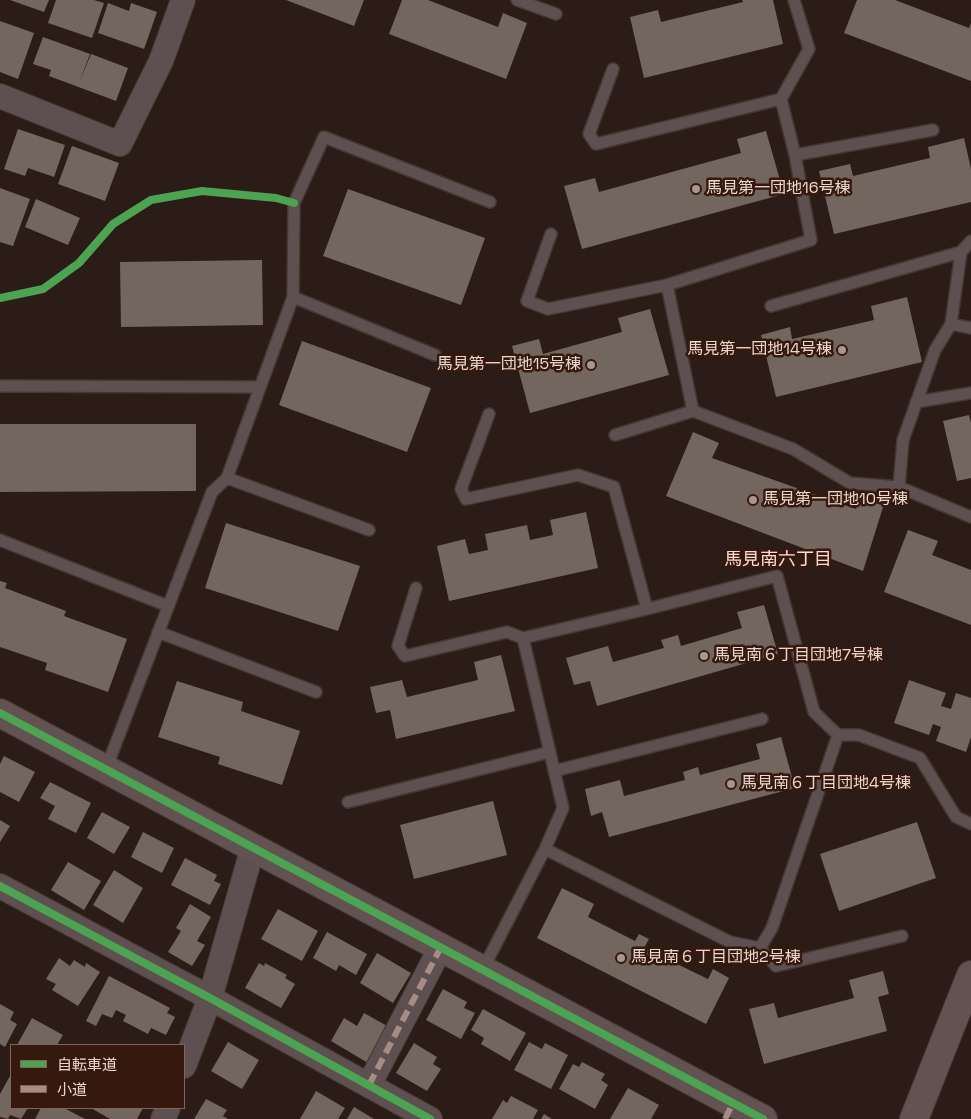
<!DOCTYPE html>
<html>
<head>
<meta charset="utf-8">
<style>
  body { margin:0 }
  #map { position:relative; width:971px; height:1119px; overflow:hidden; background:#2c1c17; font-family:"Space Grotesk","Noto Sans JP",sans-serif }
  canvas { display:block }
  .legend { position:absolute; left:10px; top:1044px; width:175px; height:65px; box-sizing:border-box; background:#35180e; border:1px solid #7e645b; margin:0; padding:6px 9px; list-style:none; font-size:15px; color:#ebd7cf }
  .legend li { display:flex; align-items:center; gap:10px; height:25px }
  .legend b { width:25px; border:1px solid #7e645b }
</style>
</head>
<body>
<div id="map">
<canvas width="971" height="1119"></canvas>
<ul class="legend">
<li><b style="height:6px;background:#4ca352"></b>自転車道</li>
<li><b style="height:6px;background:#a88b81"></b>小道</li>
</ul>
</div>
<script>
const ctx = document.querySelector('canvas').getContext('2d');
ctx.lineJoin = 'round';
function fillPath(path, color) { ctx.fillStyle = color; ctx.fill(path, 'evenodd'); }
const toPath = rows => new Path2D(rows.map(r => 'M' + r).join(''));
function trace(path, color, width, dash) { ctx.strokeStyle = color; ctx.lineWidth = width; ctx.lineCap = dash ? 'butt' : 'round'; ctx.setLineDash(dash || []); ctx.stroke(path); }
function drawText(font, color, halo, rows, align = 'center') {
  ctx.font = font + ' "Space Grotesk","Noto Sans JP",sans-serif'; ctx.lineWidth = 5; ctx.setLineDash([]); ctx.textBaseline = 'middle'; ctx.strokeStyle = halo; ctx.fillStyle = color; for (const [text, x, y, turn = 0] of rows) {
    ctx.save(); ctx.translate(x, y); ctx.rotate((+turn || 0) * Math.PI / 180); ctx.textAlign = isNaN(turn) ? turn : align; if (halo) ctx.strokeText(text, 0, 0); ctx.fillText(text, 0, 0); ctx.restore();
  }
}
fillPath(toPath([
  [10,0,49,0,44,12],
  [56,0,94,0,104,3,92,38,48,23],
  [286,0,364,0,354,26],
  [402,0,428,0,498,27,503,13,527,23,506,79,389,34],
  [742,0,773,0,783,44,644,78,630,17,658,10,661,22,743,2],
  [857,0,895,0,969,28,971,23,971,81,844,33],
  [108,3,129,11,131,3,157,12,144,49,98,33],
  [0,21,34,33,18,79,0,72],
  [43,37,90,54,79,83,91,54,128,68,116,101,49,76,51,70,33,64],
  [18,129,65,145,54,177,28,168,25,176,4,169],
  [766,131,784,194,582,249,564,186,595,178,599,192,741,153,737,139],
  [964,138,971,169,971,202,834,234,819,171,850,164,853,176,930,158,928,147],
  [72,146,119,163,105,201,58,184],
  [0,188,30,199,13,246,0,242],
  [348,189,485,238,461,305,323,256],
  [36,199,80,218,68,245,25,227],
  [262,260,263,325,121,327,120,262],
  [907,297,922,362,776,397,761,335,790,327,792,339,874,320,871,306],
  [650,309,669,375,530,413,512,346,539,339,543,354,622,332,618,318],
  [302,341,431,388,407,452,279,405],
  [969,415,971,423,971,478,957,481,943,421],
  [0,424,196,424,196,491,0,492],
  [693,432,719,443,712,458,856,509,859,496,884,504,863,571,666,496],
  [586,512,598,568,449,601,437,546,465,539,469,554,488,550,485,534,527,525,530,540,553,535,550,520],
  [226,523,360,566,338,631,205,588],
  [908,530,938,541,932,555,971,570,971,625,884,592],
  [0,581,7,583,5,588,66,611,64,616,127,639,108,692,45,670,47,663,0,647],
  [764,605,778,654,597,706,590,681,574,685,566,658,608,646,613,662,664,648,661,640,678,635,681,646,742,628,737,612],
  [501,655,515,711,396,739,390,710,376,713,370,687,402,680,407,697,478,680,474,662],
  [909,680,946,693,941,706,951,709,956,693,971,698,971,737,966,752,936,741,941,727,933,724,929,735,894,723],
  [177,681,243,702,241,711,300,731,282,785,218,764,220,757,158,737],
  [781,737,795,788,609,837,602,812,591,816,585,789,620,780,624,796,685,780,683,772,698,767,700,775,760,759,756,744],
  [4,756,35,772,19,802,0,792,0,764],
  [50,782,91,803,76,833,48,819,55,806,40,798],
  [493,801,507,855,414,879,400,825],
  [102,812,130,827,114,854,87,838],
  [0,820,10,826,0,842],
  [917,822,936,878,839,911,820,854],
  [143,832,174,848,162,873,131,857],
  [185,858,217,875,214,881,221,884,210,905,171,885],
  [68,862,101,881,84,910,51,890],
  [114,870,143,888,123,923,93,905],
  [562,888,594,904,588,917,635,941,639,934,649,939,644,948,708,979,713,969,729,978,706,1024,537,938],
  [190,904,211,917,197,941,205,945,192,966,168,952,181,931,176,928],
  [278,909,318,931,302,961,261,939],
  [327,932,367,954,356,975,339,965,336,971,313,958],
  [377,953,411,973,393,1003,360,983],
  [59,958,70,966,74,960,85,967,86,963,100,972,78,1006,52,990,56,984,46,979],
  [259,963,264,966,265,963,287,975,285,978,295,984,281,1008,245,988],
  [883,971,889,994,878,997,887,1031,764,1064,749,1009,774,1003,778,1018,854,998,849,980],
  [109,976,170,1008,167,1013,175,1017,166,1035,151,1028,148,1034,123,1021,126,1015,116,1010,112,1018,102,1014,96,1026,86,1021],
  [443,989,467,1002,464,1008,475,1013,461,1039,426,1020],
  [0,1004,14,1012,10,1020,17,1024,5,1047,0,1044],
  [483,1009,526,1033,510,1061,481,1044,484,1038,471,1030],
  [364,1013,389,1027,368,1063,331,1041,344,1018,357,1026],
  [32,1018,63,1035,57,1045,17,1045],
  [228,1042,259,1060,242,1089,211,1071],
  [529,1042,542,1049,545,1043,568,1055,551,1089,514,1070],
  [414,1043,437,1057,433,1064,441,1069,427,1091,396,1073],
  [582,1062,605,1074,601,1080,608,1085,595,1109,559,1089,573,1064,579,1067],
  [10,1076,11,1108,28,1108,21,1119,10,1115,8,1119,0,1117,0,1094],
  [628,1088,659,1105,651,1119,610,1119],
  [316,1091,345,1108,338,1119,300,1119],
  [511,1096,538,1110,533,1119,492,1119,503,1100,507,1103],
  [206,1099,227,1110,223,1116,228,1119,194,1119],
  [354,1107,374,1119,347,1119],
  [41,1108,64,1108,85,1119,35,1119],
  [91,1108,143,1108,137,1119,110,1119],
  [544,1114,552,1119,541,1119]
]), '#73665f');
const lane = toPath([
  [517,0,556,14],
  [613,69,589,134,596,144,781,99,809,49,794,0],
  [795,155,933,130],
  [551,234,527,301,548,309,667,285,811,240,795,155,781,99],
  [961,252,971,241],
  [667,285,693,411,793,449,850,483,899,487,903,440,935,350,951,324,961,252,771,306],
  [293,297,435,355],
  [951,324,971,328],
  [0,386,260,387],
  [916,402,971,393],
  [615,435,693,411],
  [227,478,369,530],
  [899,487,971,517],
  [0,540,168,606],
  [416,588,398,646,405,656,507,632,523,638],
  [158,632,316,692],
  [838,735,859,735,920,758,956,817,971,824],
  [106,769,212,492,227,478,293,297,294,203,324,137,490,202],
  [554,771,762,719],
  [348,802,550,752],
  [545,849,730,942,760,948,772,928,838,735,814,712,777,576,647,609],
  [760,948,776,966,902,936],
  [483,969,545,849,563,808,523,638,647,609,614,487,578,475,466,499,461,489,489,414]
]);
const street = toPath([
  [0,96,120,144,161,61,183,0],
  [0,886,210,998,430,1119],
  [184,1066,210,998,253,847],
  [369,1085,441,947],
  [163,1119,168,1108]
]);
const secondary = toPath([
  [0,713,763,1119],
  [914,1119,971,975]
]);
trace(lane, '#453732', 14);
trace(street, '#453732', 26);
trace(secondary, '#453732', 30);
trace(lane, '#5e5050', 11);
trace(street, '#5e5050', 24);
trace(secondary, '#635252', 28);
trace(toPath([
  [369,1085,441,947],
  [725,1119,733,1103]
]), '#a88b81', 6, [12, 6]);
trace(toPath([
  [0,298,43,289,79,263,113,224,151,200,202,191,276,198,294,203],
  [0,713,763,1119],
  [0,886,210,998,430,1119]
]), '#4ca352', 8);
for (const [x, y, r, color] of [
  [696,189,5,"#a8968f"],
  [842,350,5,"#a8968f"],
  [591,365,5,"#a8968f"],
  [753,500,5,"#a8968f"],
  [704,656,5,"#a8968f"],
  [731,784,5,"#a8968f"],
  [621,958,5,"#a8968f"]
]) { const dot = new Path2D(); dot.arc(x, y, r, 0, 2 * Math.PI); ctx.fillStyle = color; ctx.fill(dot); trace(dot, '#35180e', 2); }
drawText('16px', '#ebd7cf', '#35180e', [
  ["馬見第一団地16号棟",706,189],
  ["馬見第一団地14号棟",832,350,"right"],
  ["馬見第一団地15号棟",581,365,"right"],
  ["馬見第一団地10号棟",763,500],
  ["馬見南６丁目団地7号棟",714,656],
  ["馬見南６丁目団地4号棟",741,784],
  ["馬見南６丁目団地2号棟",631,958]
], 'left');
drawText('18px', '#fedbd4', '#35180e', [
  ["馬見南六丁目",778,560]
]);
</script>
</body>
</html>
